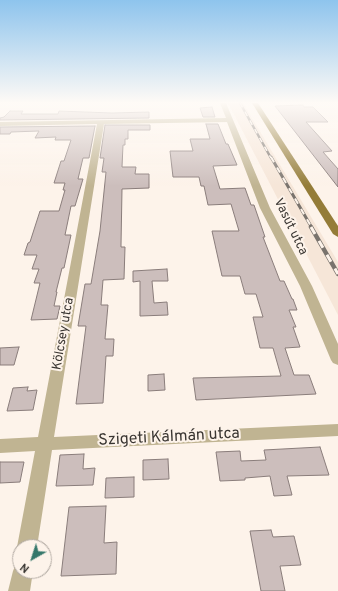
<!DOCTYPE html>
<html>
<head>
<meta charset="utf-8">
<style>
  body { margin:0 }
  #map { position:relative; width:338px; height:591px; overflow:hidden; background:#fdf3ea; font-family:Overpass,sans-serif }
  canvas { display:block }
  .north { position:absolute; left:12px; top:539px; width:40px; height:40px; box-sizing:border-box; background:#fdf3ea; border:1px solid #afa7a0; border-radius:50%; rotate:219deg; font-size:11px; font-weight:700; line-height:16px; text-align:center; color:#3a3632 }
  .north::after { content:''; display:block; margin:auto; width:14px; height:18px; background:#34776a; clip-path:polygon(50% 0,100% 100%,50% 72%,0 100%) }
</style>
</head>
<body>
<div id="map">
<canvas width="338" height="591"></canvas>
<div class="north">N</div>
</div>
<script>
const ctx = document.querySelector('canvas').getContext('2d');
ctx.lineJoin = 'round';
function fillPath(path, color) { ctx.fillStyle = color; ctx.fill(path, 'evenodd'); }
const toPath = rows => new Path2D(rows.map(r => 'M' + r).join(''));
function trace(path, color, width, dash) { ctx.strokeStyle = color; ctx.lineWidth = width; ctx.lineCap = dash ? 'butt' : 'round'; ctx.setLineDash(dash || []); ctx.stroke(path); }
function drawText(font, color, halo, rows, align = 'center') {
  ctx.font = font + ' Overpass,sans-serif'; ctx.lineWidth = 4; ctx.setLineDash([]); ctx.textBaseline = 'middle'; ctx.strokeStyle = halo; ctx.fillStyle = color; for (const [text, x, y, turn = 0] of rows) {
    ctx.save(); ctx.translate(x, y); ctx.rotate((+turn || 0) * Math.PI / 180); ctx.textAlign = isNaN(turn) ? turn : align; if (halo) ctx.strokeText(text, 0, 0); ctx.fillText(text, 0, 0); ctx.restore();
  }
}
fillPath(toPath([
  [228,103,243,103,338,262,338,315]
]), '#f6e6d8');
const building = toPath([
  [303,105,304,107,313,107,328,122,306,122,332,151,323,152,338,169,338,187,275,106,303,105],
  [212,107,215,117,203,117,200,108,212,107],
  [10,111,23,111,21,114,58,114,59,111,112,113,149,112,149,118,0,120,0,118,4,117,10,111],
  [206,124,218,124,226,144,228,144,237,165,213,166,220,189,245,188,251,205,254,205,265,237,263,237,280,281,284,281,292,299,293,299,297,310,289,310,296,327,293,327,300,347,285,348,294,375,309,375,316,394,196,400,193,378,281,376,273,348,260,348,253,317,263,317,256,294,245,294,240,276,222,276,212,231,239,231,231,204,208,205,204,186,201,186,199,177,173,177,170,151,193,151,190,139,210,139,206,124],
  [105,125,150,125,150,130,128,130,128,139,125,139,125,145,123,145,122,167,136,167,135,174,149,174,149,188,122,189,121,245,121,247,125,247,124,279,103,280,101,305,108,305,105,339,114,339,113,356,106,356,103,403,76,404,86,326,78,326,85,284,91,284,100,231,106,172,102,172,104,158,100,158,105,125],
  [95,126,89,158,83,158,78,179,83,179,75,206,71,206,65,235,71,235,64,268,62,268,56,292,57,292,54,306,60,306,57,319,31,320,40,283,34,283,39,269,32,269,37,255,24,255,28,243,30,242,40,211,59,211,65,190,63,190,65,183,54,183,61,161,64,161,71,140,55,140,56,137,35,138,39,131,11,132,10,134,0,134,0,127,95,126],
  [167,269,168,281,152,281,154,303,167,302,168,315,140,316,140,281,133,282,133,271,167,269],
  [19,347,14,365,0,365,0,348,19,347],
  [164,374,165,390,148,391,148,375,164,374],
  [28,387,27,391,37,390,33,410,7,411,13,388,28,387],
  [320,447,329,475,287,476,292,495,274,496,270,476,245,478,245,480,220,481,216,452,240,451,241,461,266,460,264,450,320,447],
  [84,454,83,469,95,468,93,485,56,486,60,455,84,454],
  [168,459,169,479,143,480,143,460,168,459],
  [0,462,24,462,20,482,0,483,0,462],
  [134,477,134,497,105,498,106,478,134,477],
  [106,506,104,543,117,542,116,574,61,576,69,507,106,506],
  [271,530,273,537,294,536,301,565,280,566,285,591,261,591,250,531,271,530]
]);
fillPath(building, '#ccbebc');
trace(building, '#8a7d7b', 1);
fillPath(toPath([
  [220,103,226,103,270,208,312,286,338,344,338,365,333,363,331,360,300,286,260,208,227,122,104,124,54,437,338,424,338,436,52,450,37,547,20,547,20,554,17,547,35,451,0,453,0,439,38,437,97,124,0,126,0,122,226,118,220,103],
  [20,562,20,571,33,571,30,591,8,591,13,571,16,564,20,562]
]), '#c0b492');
fillPath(toPath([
  [252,103,258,103,338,226,338,237,333,234,252,103]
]), '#947c38');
const railFar2 = toPath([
  [240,103,271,158]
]);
const railFar1 = toPath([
  [271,157,312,228]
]);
const rail = toPath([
  [311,227,338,274]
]);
trace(railFar2, '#79736d', 2.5);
trace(railFar1, '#79736d', 3);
trace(rail, '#79736d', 4.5);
trace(railFar2, '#fdf3ea', 1.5, [5]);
trace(railFar1, '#fdf3ea', 2, [6]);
trace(rail, '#fdf3ea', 3, [8]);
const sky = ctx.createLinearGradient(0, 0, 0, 186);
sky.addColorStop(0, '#8ec4ed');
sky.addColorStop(0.55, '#fefaf6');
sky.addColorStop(1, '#fefaf600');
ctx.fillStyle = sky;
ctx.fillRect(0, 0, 338, 186);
drawText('13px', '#3a3632', '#fdf3ea', [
  ["Vasút utca",290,227,64],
  ["Kölcsey utca",64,334,-80]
]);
drawText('16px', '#3a3632', '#fdf3ea', [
  ["Szigeti Kálmán utca",169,438,-3]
]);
</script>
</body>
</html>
